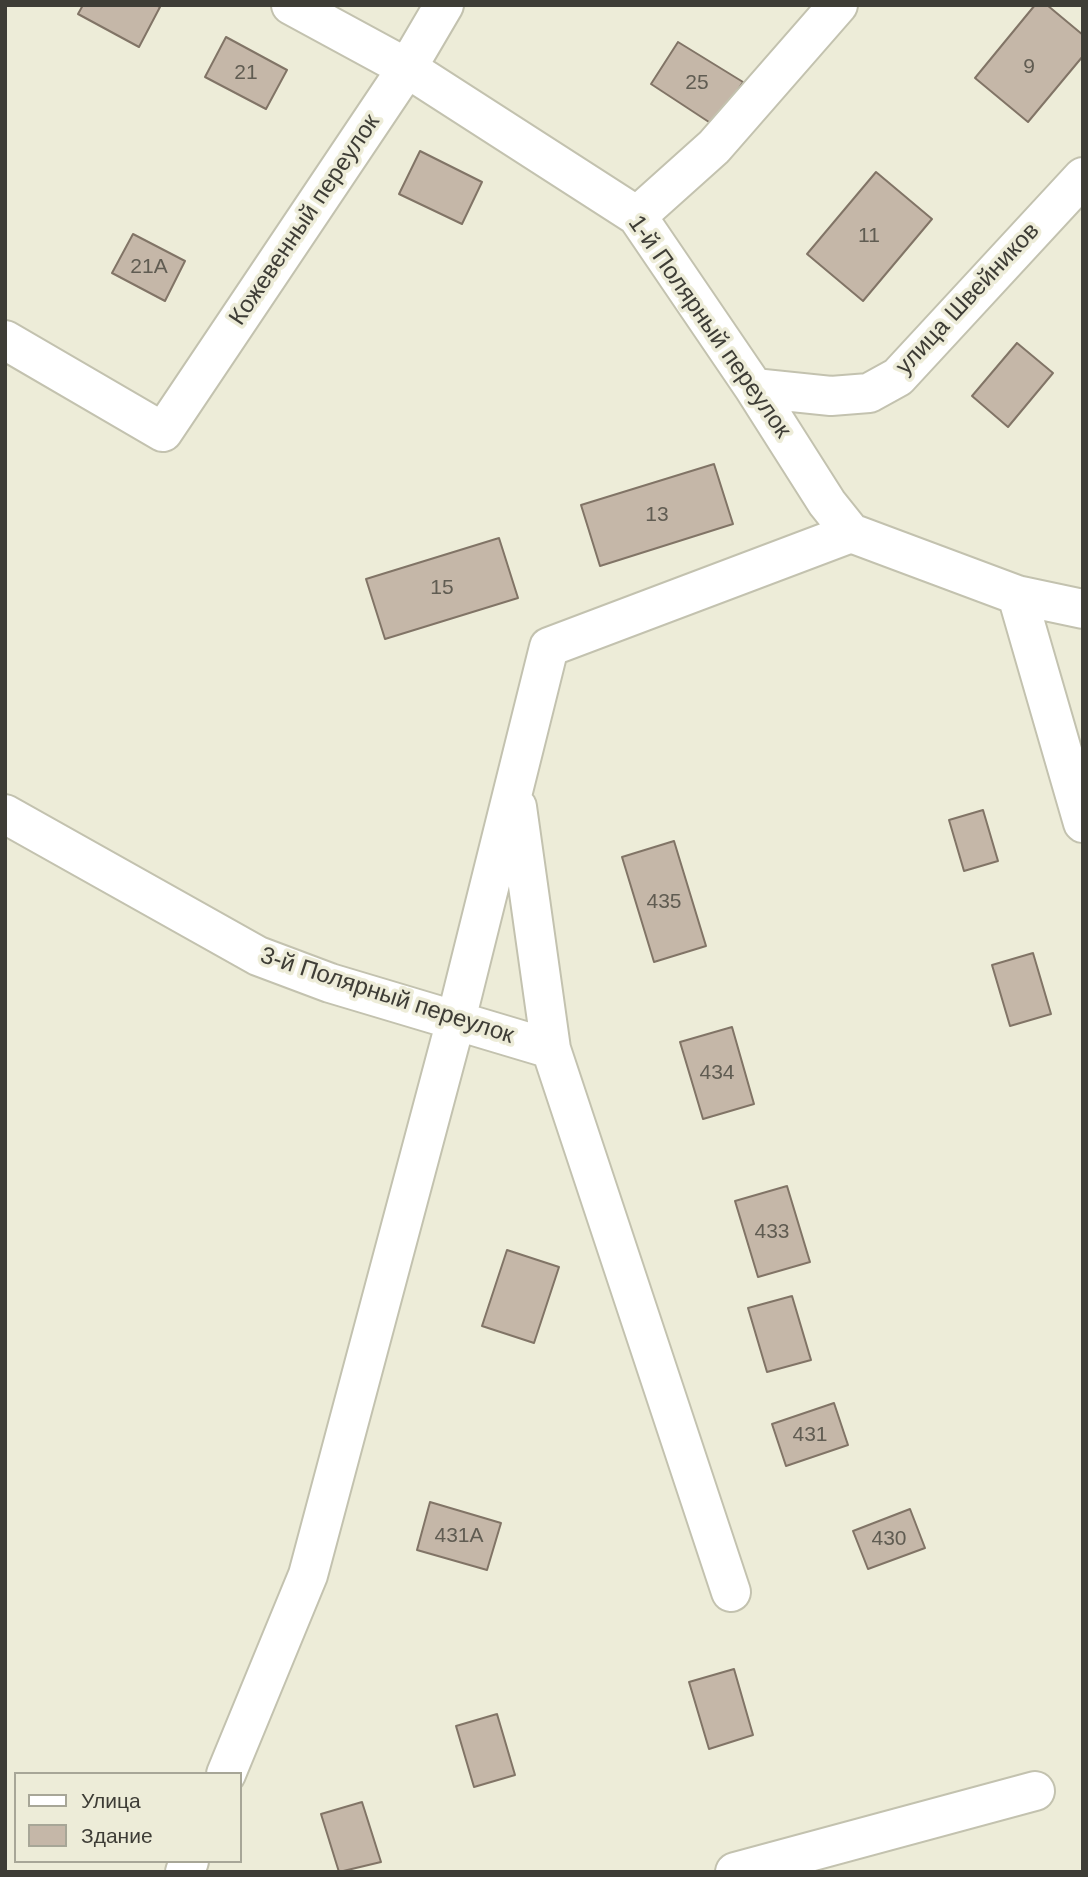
<!DOCTYPE html>
<html>
<head>
<meta charset="utf-8">
<style>
  body { margin:0 }
  #map { position:relative; width:1088px; height:1877px; overflow:hidden; background:#edecd8; font-family:Arial,sans-serif }
  canvas { display:block }
  .frame { position:absolute; inset:0; border:7px solid #3e3d36; pointer-events:none }
  .legend { position:absolute; left:14px; top:1772px; width:228px; height:91px; box-sizing:border-box; background:#edecd8; border:2px solid #a7a697; margin:0; padding:9px 12px; list-style:none; font-size:21px; color:#3e3d36 }
  .legend li { display:flex; align-items:center; gap:14px; height:35px }
  .legend b { width:35px; border:2px solid #a7a697 }
</style>
</head>
<body>
<div id="map">
<canvas width="1088" height="1877"></canvas>
<div class="frame"></div>
<ul class="legend">
<li><b style="height:9px;background:#fff"></b>Улица</li>
<li><b style="height:19px;background:#c5b7a8"></b>Здание</li>
</ul>
</div>
<script>
const ctx = document.querySelector('canvas').getContext('2d');
ctx.lineJoin = 'round';
function fillPath(path, color) { ctx.fillStyle = color; ctx.fill(path, 'evenodd'); }
const toPath = rows => new Path2D(rows.map(r => 'M' + r).join(''));
function trace(path, color, width, dash) { ctx.strokeStyle = color; ctx.lineWidth = width; ctx.lineCap = dash ? 'butt' : 'round'; ctx.setLineDash(dash || []); ctx.stroke(path); }
function drawText(font, color, halo, rows, align = 'center') {
  ctx.font = font + ' Arial,sans-serif'; ctx.lineWidth = 7; ctx.setLineDash([]); ctx.textBaseline = 'middle'; ctx.strokeStyle = halo; ctx.fillStyle = color; for (const [text, x, y, turn = 0] of rows) {
    ctx.save(); ctx.translate(x, y); ctx.rotate((+turn || 0) * Math.PI / 180); ctx.textAlign = isNaN(turn) ? turn : align; if (halo) ctx.strokeText(text, 0, 0); ctx.fillText(text, 0, 0); ctx.restore();
  }
}
const building = toPath([
  [83,5,156,5,160,7,139,47,78,14,83,5],
  [1035,5,1047,5,1083,35,1083,56,1028,122,975,78,1035,5],
  [226,37,287,70,266,109,205,77,226,37],
  [678,42,743,82,715,126,651,84,678,42],
  [420,151,482,182,462,224,399,194,420,151],
  [876,172,932,219,863,301,807,254,876,172],
  [133,234,185,261,165,301,112,273,133,234],
  [1017,343,1053,373,1008,427,972,396,1017,343],
  [714,464,733,524,600,566,581,505,714,464],
  [499,538,518,598,385,639,366,579,499,538],
  [983,810,998,861,964,871,949,820,983,810],
  [674,841,706,946,654,962,622,857,674,841],
  [1033,953,1051,1014,1010,1026,992,965,1033,953],
  [732,1027,754,1104,703,1119,680,1042,732,1027],
  [787,1186,810,1262,758,1277,735,1201,787,1186],
  [507,1250,559,1267,534,1343,482,1326,507,1250],
  [792,1296,811,1360,767,1372,748,1308,792,1296],
  [834,1403,848,1445,786,1466,772,1424,834,1403],
  [430,1502,501,1523,487,1570,417,1550,430,1502],
  [910,1509,925,1548,868,1569,853,1531,910,1509],
  [734,1669,753,1735,709,1749,689,1682,734,1669],
  [497,1714,515,1775,474,1787,456,1726,497,1714],
  [362,1802,381,1862,339,1872,321,1814,362,1802]
]);
fillPath(building, '#c5b7a8');
trace(building, '#817466', 2);
const minor = toPath([
  [291,5,407,68,637,216,754,388,827,503,851,533,1017,595,1083,609],
  [637,216,714,147,838,5],
  [5,340,163,432,407,68,444,5],
  [754,388,831,396,869,393,898,377,1083,177],
  [1017,595,1083,823],
  [517,807,551,1049,731,1592],
  [5,814,258,956,330,983,551,1049],
  [226,1774,308,1575,456,1020,549,647,851,533],
  [185,1872,189,1861],
  [735,1872,1035,1791]
]);
trace(minor, '#c3c2af', 42);
trace(minor, '#fff', 38);
drawText('21px', '#605c52', null, [
  ["9",1029,67],
  ["21",246,73],
  ["25",697,83],
  ["11",869,236],
  ["21А",149,267],
  ["13",657,515],
  ["15",442,588],
  ["435",664,902],
  ["434",717,1073],
  ["433",772,1232],
  ["431",810,1435],
  ["431А",459,1536],
  ["430",889,1539]
]);
drawText('24px', '#3e3d36', '#edecd8', [
  ["Кожевенный переулок",305,220,-56],
  ["улица Швейников",968,299,-47],
  ["1-й Полярный переулок",709,327,55],
  ["3-й Полярный переулок",387,996,18]
]);
</script>
</body>
</html>
